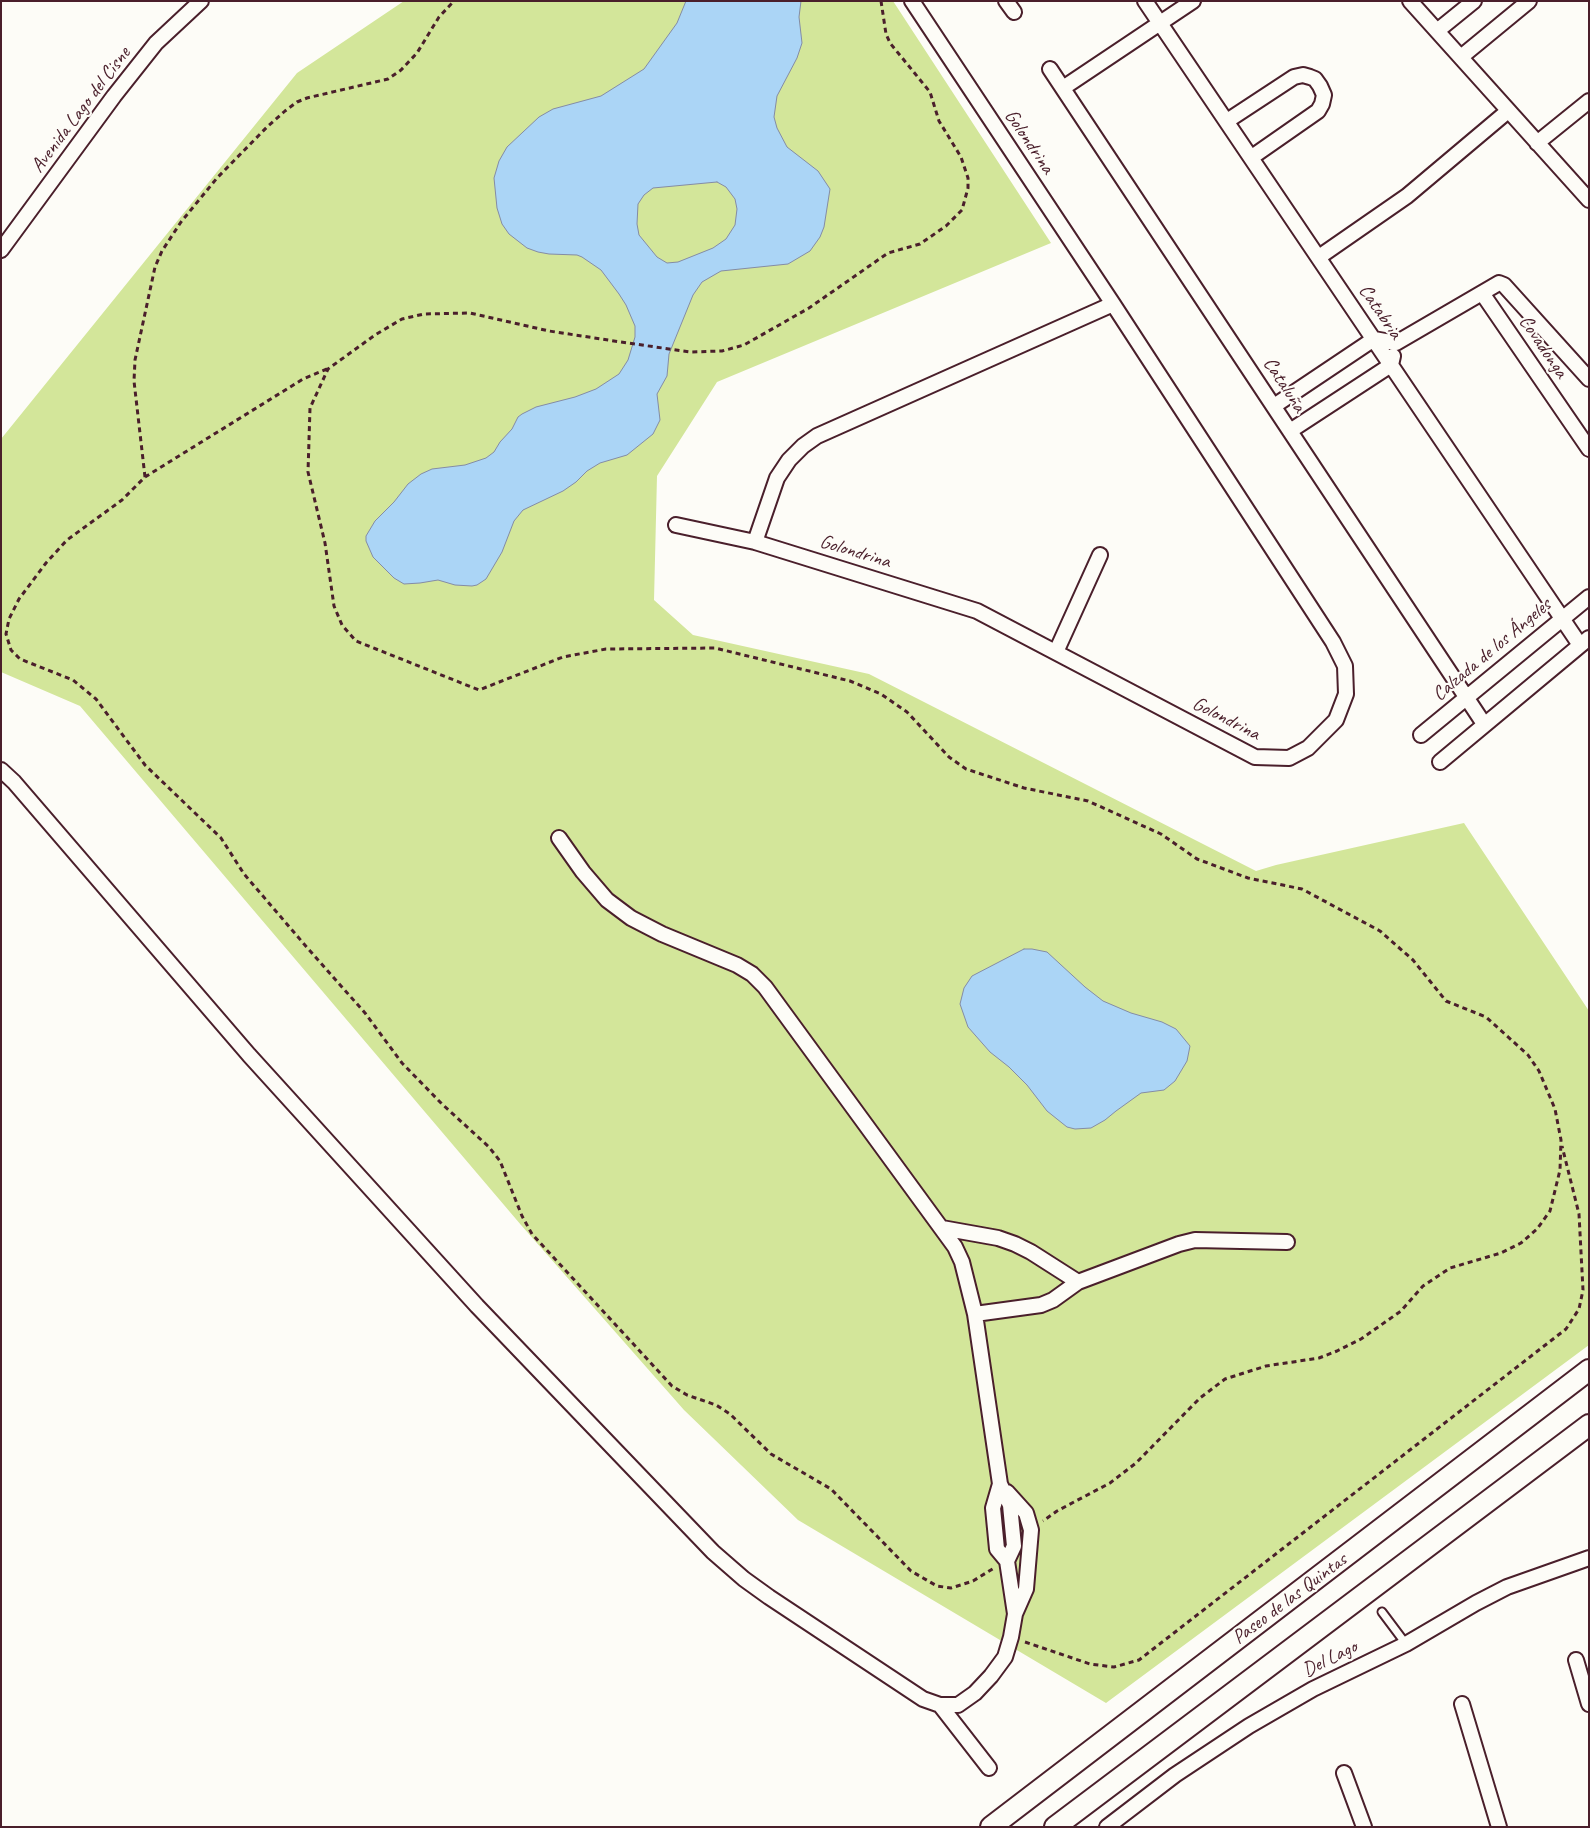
<!DOCTYPE html>
<html>
<head>
<meta charset="utf-8">
<style>
  body { margin:0 }
  #map { position:relative; width:1590px; height:1828px; overflow:hidden; background:#fdfcf7; font-family:Caveat,sans-serif }
  canvas { display:block }
  .frame { position:absolute; inset:0; border:2px solid #4a1f2b; pointer-events:none }
</style>
</head>
<body>
<div id="map">
<canvas width="1590" height="1828"></canvas>
<div class="frame"></div>
</div>
<script>
const ctx = document.querySelector('canvas').getContext('2d');
ctx.lineJoin = 'round';
function fillPath(path, color) { ctx.fillStyle = color; ctx.fill(path, 'evenodd'); }
const toPath = rows => new Path2D(rows.map(r => 'M' + r).join(''));
function trace(path, color, width, dash) { ctx.strokeStyle = color; ctx.lineWidth = width; ctx.lineCap = dash ? 'butt' : 'round'; ctx.setLineDash(dash || []); ctx.stroke(path); }
function drawText(font, color, halo, rows, align = 'center') {
  ctx.font = font + ' Caveat,sans-serif'; ctx.lineWidth = 4.5; ctx.setLineDash([]); ctx.textBaseline = 'middle'; ctx.strokeStyle = halo; ctx.fillStyle = color; for (const [text, x, y, turn = 0] of rows) {
    ctx.save(); ctx.translate(x, y); ctx.rotate((+turn || 0) * Math.PI / 180); ctx.textAlign = isNaN(turn) ? turn : align; if (halo) ctx.strokeText(text, 0, 0); ctx.fillText(text, 0, 0); ctx.restore();
  }
}
fillPath(toPath([
  [404,1,893,1,1051,243,717,382,657,476,654,600,693,635,869,674,1256,871,1276,865,1464,823,1589,1011,1589,1345,1106,1703,798,1520,684,1410,521,1225,80,706,1,672,1,439,297,73]
]), '#d3e69a');
const water = toPath([
  [686,1,801,1,799,17,802,43,797,58,777,96,774,117,777,128,787,147,818,171,830,189,824,227,820,237,810,251,788,264,721,271,702,282,693,295,669,354,667,376,657,394,660,420,653,434,627,455,600,463,587,471,576,482,563,491,523,510,514,521,502,552,486,579,477,585,472,586,455,585,438,580,420,583,404,584,394,578,373,557,366,541,366,536,375,521,394,502,408,484,421,474,432,469,465,465,486,458,494,452,500,442,512,429,518,417,522,414,536,407,575,397,596,389,619,374,628,360,635,337,635,326,626,305,619,294,601,270,582,257,577,255,549,254,538,252,527,248,509,234,502,224,497,208,494,178,499,161,507,147,539,117,553,109,601,96,644,69,677,23,686,1],
  [717,182,726,187,735,199,737,209,735,225,726,239,713,248,678,262,667,263,657,257,639,235,637,224,638,204,644,195,653,188,717,182],
  [1024,949,1032,949,1047,952,1085,987,1103,1001,1131,1013,1162,1022,1176,1029,1190,1046,1187,1061,1175,1081,1164,1090,1141,1093,1116,1111,1105,1120,1091,1128,1075,1129,1067,1127,1047,1111,1027,1085,1009,1067,990,1052,968,1027,960,1004,964,988,972,976,1024,949]
]);
fillPath(water, '#abd5f6');
trace(water, '#848ca5', 1);
const service = toPath([
  [1382,1612,1406,1644]
]);
const minor = toPath([
  [1006,1,1014,12],
  [1145,1,1580,645],
  [1410,1,1589,200],
  [1437,31,1474,1],
  [1461,57,1529,1],
  [1050,69,1484,724],
  [1063,88,1193,1],
  [1227,121,1294,77,1303,75,1310,77,1315,79,1320,86,1324,95,1322,104,1318,111,1252,157],
  [1537,143,1589,101],
  [1,250,114,96,156,43,201,1],
  [1319,257,1407,196,1508,111],
  [1482,293,1589,449],
  [1274,406,1374,339,1396,343,1499,283,1504,285,1589,379],
  [1290,431,1391,365,1393,356],
  [676,525,755,542,977,611,1255,757,1289,758,1308,748,1336,720,1346,694,1345,666,1333,642,1113,304,912,1],
  [755,542,777,478,789,460,803,446,817,436,1113,304],
  [1056,652,1100,555],
  [1421,735,1589,597],
  [1440,762,1589,638],
  [1,770,14,782,249,1055,477,1306,713,1552,744,1579,769,1597,923,1699,940,1705,958,1705,975,1693,991,1676,1005,1657,1011,1637,1015,1614,1007,1561,997,1549,993,1508,1000,1484],
  [559,838,583,872,607,900,631,918,662,934,737,965,752,974,765,987,955,1247,962,1262,975,1314,1000,1484,1010,1505,1014,1546,1007,1561],
  [942,1228,998,1238,1015,1244,1031,1252,1078,1282],
  [975,1314,1041,1305,1053,1300,1078,1282,1179,1244,1195,1240,1287,1242],
  [1007,1492,1026,1513,1031,1530,1026,1589,1015,1614],
  [1576,1660,1589,1704],
  [1462,1704,1499,1827],
  [940,1705,989,1768],
  [1344,1773,1364,1827],
  [1107,1827,1175,1775,1249,1726,1313,1689,1406,1644,1476,1603,1507,1587,1589,1558]
]);
const secondary = toPath([
  [991,1827,1589,1370],
  [1055,1827,1589,1425]
]);
trace(service, '#4a1f2b', 11);
trace(minor, '#4a1f2b', 18);
trace(secondary, '#4a1f2b', 24);
trace(toPath([
  [881,1,886,34,890,43,930,92,939,121,961,157,968,178,968,188,962,210,946,226,920,244,888,253,809,308,744,345,722,351,690,352,621,342,549,331,470,313,424,314,402,319,375,335,328,369,310,408,308,472,325,543,334,606,342,625,356,641,479,690,563,657,606,649,715,648,850,681,881,694,907,712,949,757,966,769,1024,788,1088,801,1161,834,1197,859,1248,878,1302,889,1380,931,1413,960,1446,1001,1486,1017,1528,1055,1539,1071,1555,1109,1561,1140,1560,1170,1550,1211,1537,1229,1521,1243,1501,1253,1450,1268,1423,1286,1401,1311,1361,1339,1337,1351,1319,1358,1266,1366,1225,1379,1200,1398,1136,1463,1110,1483,1057,1511,1043,1521],
  [327,369,303,379,145,477,122,500,67,540,46,563,19,599,9,619,6,634,11,650,20,659,73,680,96,699,145,765,221,838,244,874,304,944,365,1013,402,1063,442,1104,489,1147,500,1161,522,1216,532,1234,672,1386,687,1395,716,1405,730,1414,771,1454,831,1489,911,1571,923,1578,937,1586,951,1588,973,1581,994,1568],
  [145,477,134,381,135,360,155,267,162,251,181,222,217,178,267,127,285,111,297,102,307,98,388,79,401,70,417,53,439,17,454,1],
  [1025,1642,1090,1664,1114,1667,1139,1660,1566,1329,1579,1309,1583,1290,1579,1214,1562,1146]
]), '#4a1f2b', 3, [5, 4]);
trace(service, '#fdfcf7', 7);
trace(minor, '#fdfcf7', 14);
trace(secondary, '#fdfcf7', 20);
drawText('20px', '#4a1f2b', '#fdfcf7', [
  ["Avenida Lago del Cisne",81,110,-53],
  ["Golondrina",1029,142,56],
  ["Catabria",1380,312,56],
  ["Covadonga",1543,347,56],
  ["Cataluña",1284,385,57],
  ["Golondrina",855,552,17],
  ["Calzada de los Ángeles",1492,650,-40],
  ["Golondrina",1226,719,27],
  ["Paseo de las Quintas",1290,1599,-37],
  ["Del Lago",1330,1659,-27]
]);
</script>
</body>
</html>
